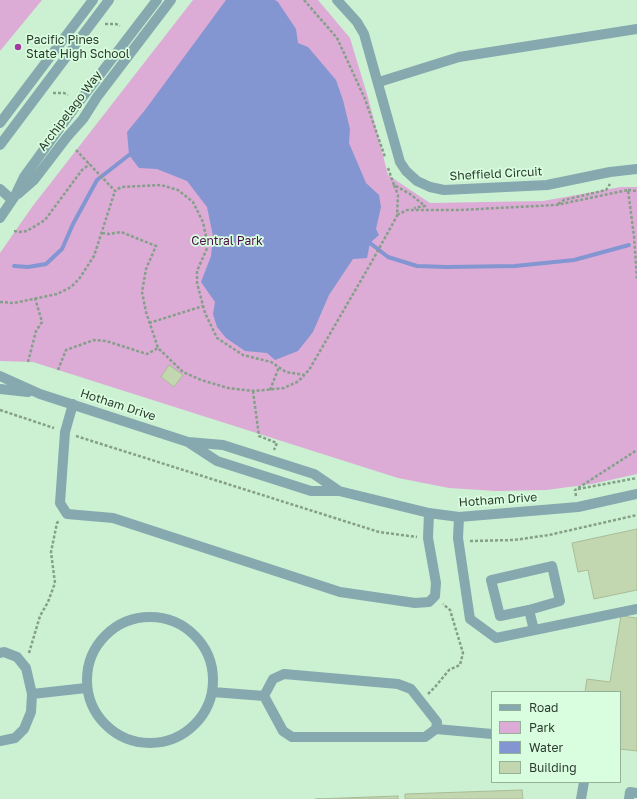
<!DOCTYPE html>
<html>
<head>
<meta charset="utf-8">
<style>
  body { margin:0 }
  #map { position:relative; width:637px; height:799px; overflow:hidden; background:#ccf0d2; font-family:"Golos Text",sans-serif }
  canvas { display:block }
  .legend { position:absolute; left:491px; top:691px; width:130px; height:92px; box-sizing:border-box; background:#d9fedf; border:1px solid #94b099; margin:0; padding:5px 7px; list-style:none; font-size:12px; color:#2d3b2f }
  .legend li { display:flex; align-items:center; gap:8px; height:20px }
  .legend b { width:20px; border:1px solid #94b099 }
</style>
</head>
<body>
<div id="map">
<canvas width="637" height="799"></canvas>
<ul class="legend">
<li><b style="height:5px;background:#85a9af"></b>Road</li>
<li><b style="height:11px;background:#dcacd7"></b>Park</li>
<li><b style="height:11px;background:#8396d1"></b>Water</li>
<li><b style="height:11px;background:#c2d6b0"></b>Building</li>
</ul>
</div>
<script>
const ctx = document.querySelector('canvas').getContext('2d');
ctx.lineJoin = 'round';
function fillPath(path, color) { ctx.fillStyle = color; ctx.fill(path, 'evenodd'); }
const toPath = rows => new Path2D(rows.map(r => 'M' + r).join(''));
function trace(path, color, width, dash) { ctx.strokeStyle = color; ctx.lineWidth = width; ctx.lineCap = dash ? 'butt' : 'round'; ctx.setLineDash(dash || []); ctx.stroke(path); }
function drawText(font, color, halo, rows, align = 'center') {
  ctx.font = font + ' "Golos Text",sans-serif'; ctx.lineWidth = 3.5; ctx.setLineDash([]); ctx.textBaseline = 'middle'; ctx.strokeStyle = halo; ctx.fillStyle = color; for (const [text, x, y, turn = 0] of rows) {
    ctx.save(); ctx.translate(x, y); ctx.rotate((+turn || 0) * Math.PI / 180); ctx.textAlign = isNaN(turn) ? turn : align; if (halo) ctx.strokeText(text, 0, 0); ctx.fillText(text, 0, 0); ctx.restore();
  }
}
fillPath(toPath([
  [0,0,42,0,0,51],
  [193,0,318,0,350,38,369,101,388,175,430,203,543,201,621,187,637,187,637,474,592,484,546,490,496,491,449,488,398,478,33,362,0,361,0,253,32,207]
]), '#dcacd7');
fillPath(toPath([
  [226,0,275,0,278,2,296,29,298,43,308,47,336,80,343,100,350,129,349,143,366,183,379,195,381,207,376,229,379,235,370,243,367,258,353,259,329,295,313,332,298,351,275,360,267,353,245,351,226,338,217,327,213,314,215,302,201,282,211,256,213,236,207,207,187,181,157,169,139,168,129,155,127,132,145,110]
]), '#8396d1');
trace(toPath([
  [370,243,388,257,417,266,447,267,515,266,574,260,629,245],
  [14,266,28,267,46,264,62,249,73,224,97,180,129,155]
]), '#8396d1', 4);
const building = toPath([
  [169,365,183,375,174,387,161,377,169,365],
  [637,529,637,590,594,599,588,570,578,572,572,543,637,529],
  [621,616,637,618,637,751,620,749,620,692,585,692,587,679,610,682,621,616],
  [522,790,523,799,405,799,405,794,522,790],
  [398,796,398,799,315,799,398,796]
]);
fillPath(building, '#c2d6b0');
trace(building, '#a9bc97', 1);
trace(toPath([
  [304,0,337,38,365,99,385,157],
  [105,24,116,24,120,26],
  [53,93,64,93,68,95],
  [76,150,115,191,121,187,161,185,178,190,193,202,203,222,208,246,197,271,197,283,205,313,217,338,243,355,271,362,286,372,304,375,309,370,371,263,397,216,398,195,394,185],
  [388,168,394,185,410,194,425,206,414,208],
  [628,190,637,191],
  [558,204,564,200,606,190,610,184],
  [397,215,407,210,459,210,556,205,628,190,634,236,637,279],
  [14,231,19,232,27,231,45,220,82,170,90,164],
  [102,233,109,234,121,232,156,246,146,269,142,292,146,312,158,348,183,372,201,380,228,388,253,391,284,388,297,382,304,376],
  [0,302,14,303,57,294,71,287,79,279,94,256,115,191],
  [149,323,203,306],
  [28,362,36,331,42,322,35,298],
  [58,370,66,350,94,340,106,341,147,354,158,348],
  [270,390,279,367],
  [253,391,259,436,277,443,274,450],
  [0,410,54,428],
  [76,436,379,532,417,537],
  [578,489,637,478],
  [576,496,575,490,637,450],
  [470,541,514,540,549,535,637,515],
  [29,653,40,616,48,602,55,583,51,552,57,523,59,521],
  [428,694,435,687,449,670,460,665,463,653,450,610,443,604]
]), '#859f89', 2.5, [3, 2]);
trace(toPath([
  [337,0,357,22,364,34,400,162,406,171,417,181,430,187,444,190,547,185,610,172,637,169],
  [379,82,459,57,637,29],
  [0,123,93,0],
  [0,145,109,0],
  [0,189,12,200],
  [18,194,34,180,67,137,83,119,97,97,171,0],
  [0,218,15,196,24,177,72,111,157,0],
  [0,376,40,394,188,442,223,445,314,474,339,491],
  [0,389,28,392],
  [73,404,65,432,60,503,67,514,113,518,340,592,415,603,429,602,435,596,436,583,428,538,429,513],
  [188,442,217,461,311,491,339,491,429,513,459,517,578,507,637,494],
  [459,517,458,538,470,619,496,638,637,609],
  [529,610,560,601,552,566,491,580,500,616,529,610,534,630],
  '87 680a63 63 0 1 1 126 0a63 63 0 1 1-126 0Z',
  [0,653,4,652,17,657,26,668,32,694,31,712,24,729,15,738,0,741],
  [284,674,398,684,411,689,437,722,436,729,425,737,292,737,283,731,264,696,273,679,284,674],
  [213,692,264,696],
  [32,694,86,688],
  [436,729,492,734],
  [581,799,584,782],
  [629,799,630,792,637,793]
]), '#85a9af', 10);
for (const [x, y, r, color] of [
  [18,47,4,"#a33b9e"]
]) { const dot = new Path2D(); dot.arc(x, y, r, 0, 2 * Math.PI); ctx.fillStyle = color; ctx.fill(dot); trace(dot, '#d9fedf', 1.5); }
drawText('12px', '#2d3b2f', '#d9fedf', [
  ["Pacific Pines",26,40],
  ["State High School",26,54]
], 'left');
drawText('12px', '#2d3b2f', '#d9fedf', [
  ["Archipelago Way",70,111,-53],
  ["Sheffield Circuit",496,174,-3],
  ["Hotham Drive",118,405,18],
  ["Hotham Drive",498,500,-4]
]);
drawText('12px', '#4e0f4c', '#d9fedf', [
  ["Central Park",227,241]
]);
</script>
</body>
</html>
